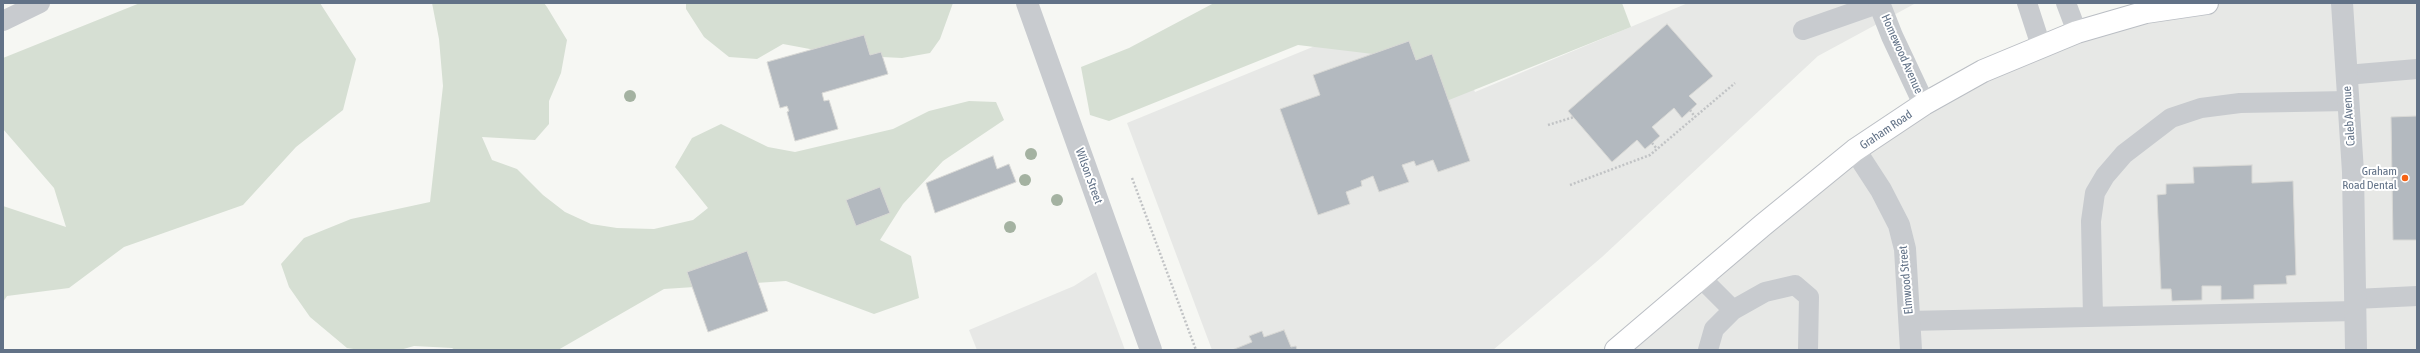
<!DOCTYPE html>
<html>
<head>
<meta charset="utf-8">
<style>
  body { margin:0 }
  #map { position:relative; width:2420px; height:353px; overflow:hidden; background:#f6f7f3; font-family:"Asap Condensed",sans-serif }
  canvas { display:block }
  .frame { position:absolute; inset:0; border:4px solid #627287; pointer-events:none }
</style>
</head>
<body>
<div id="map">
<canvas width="2420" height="353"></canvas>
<div class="frame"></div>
</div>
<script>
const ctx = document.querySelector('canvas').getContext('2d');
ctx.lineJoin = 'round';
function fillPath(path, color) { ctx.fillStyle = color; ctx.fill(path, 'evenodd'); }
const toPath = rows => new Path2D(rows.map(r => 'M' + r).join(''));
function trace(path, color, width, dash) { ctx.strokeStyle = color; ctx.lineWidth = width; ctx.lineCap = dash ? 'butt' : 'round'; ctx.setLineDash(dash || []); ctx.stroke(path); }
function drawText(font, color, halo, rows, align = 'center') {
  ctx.font = font + ' "Asap Condensed",sans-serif'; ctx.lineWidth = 4; ctx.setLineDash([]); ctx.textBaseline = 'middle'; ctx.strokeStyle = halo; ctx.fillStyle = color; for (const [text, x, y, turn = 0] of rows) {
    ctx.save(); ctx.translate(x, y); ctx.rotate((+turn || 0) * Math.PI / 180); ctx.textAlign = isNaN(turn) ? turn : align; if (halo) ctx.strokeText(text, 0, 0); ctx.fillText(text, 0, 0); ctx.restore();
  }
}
fillPath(toPath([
  [1420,3,1438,3,1475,92,1688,3,1916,3,1818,56,1602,257,1493,350,1212,350,1127,123],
  [2208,3,2417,3,2417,349,1616,350,1763,225,1983,71],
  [1096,272,1125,350,977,350,969,330,1074,286]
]), '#e7e8e6');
fillPath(toPath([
  [140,3,320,3,356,59,343,110,296,147,243,205,124,247,69,288,7,296,3,302,3,206,66,227,54,188,3,129,3,58],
  [432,3,544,3,547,7,567,40,561,73,549,101,549,124,535,140,482,137,492,160,517,169,543,195,565,212,591,224,617,228,654,229,693,220,708,208,675,167,692,138,721,124,768,147,795,152,893,129,929,111,969,101,996,102,1004,120,943,161,903,204,880,240,911,256,919,298,874,314,786,281,664,289,558,350,455,350,452,348,414,346,400,350,360,350,347,348,310,317,289,287,281,264,304,238,351,219,430,202,443,86,439,39],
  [686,3,953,3,940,39,930,53,902,58,842,55,783,44,757,59,729,57,704,37,686,9],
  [1214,3,1622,3,1631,27,1449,100,1416,60,1409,41,1373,54,1298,45,1109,121,1090,115,1081,67,1129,48]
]), '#d6dfd3');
const building = toPath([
  [1667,24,1713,76,1689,96,1697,104,1682,118,1674,108,1652,127,1660,136,1652,143,1645,149,1637,140,1612,162,1568,111,1667,24],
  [864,35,870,55,881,52,888,74,822,93,824,101,829,100,838,129,795,141,787,112,789,111,787,106,780,108,767,62,864,35],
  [1409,41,1416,60,1432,54,1470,161,1438,172,1433,160,1416,166,1414,161,1402,165,1409,182,1379,192,1373,176,1361,181,1362,186,1346,192,1350,204,1318,215,1280,109,1320,95,1313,75,1409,41],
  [2417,116,2417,240,2393,240,2391,117,2417,116],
  [993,156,997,169,1009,164,1016,182,935,213,926,183,993,156],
  [2252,165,2252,183,2293,181,2296,275,2286,276,2287,284,2254,285,2254,299,2221,300,2221,286,2202,286,2202,300,2172,301,2171,289,2161,289,2157,195,2166,194,2166,184,2194,183,2193,167,2252,165],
  [880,187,890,213,856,226,846,200,880,187],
  [747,251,768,311,708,332,687,272,747,251],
  [1284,330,1291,347,1296,346,1297,350,1232,350,1252,342,1249,336,1262,331,1264,337,1284,330]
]);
fillPath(building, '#b3b9bf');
trace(building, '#d8d8d5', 1);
const secondary = toPath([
  [1616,350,1763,225,1855,150,1924,104,1983,71,2077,32,2146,12,2207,3]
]);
trace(secondary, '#babec4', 24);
trace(toPath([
  [1690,110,1695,117],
  [1548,125,1574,117],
  [1652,143,1657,149],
  [1132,178,1196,350],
  [1570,185,1650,155,1735,83]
]), '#c1c3c5', 2.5, [2, 2]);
trace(toPath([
  [2027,3,2041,46],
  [2066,3,2077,32],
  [3,21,40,3],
  [1803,30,1880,3],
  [2346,75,2417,69],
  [1701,278,1733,310],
  [2355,299,2417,296],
  [2093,317,2091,221,2095,193,2105,176,2124,154,2171,118,2201,108,2240,103,2348,101],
  [1909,321,2355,311],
  [1708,350,1714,329,1733,310,1765,292,1795,285,1809,297,1808,350]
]), '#c8cbcf', 20);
trace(toPath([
  [1027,3,1151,350],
  [1879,3,1892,36,1924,104],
  [2342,3,2353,172,2356,350],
  [1855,150,1881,190,1899,225,1905,249,1911,350]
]), '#c8cbcf', 22);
trace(secondary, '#fff', 22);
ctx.fillStyle = '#a4b2a1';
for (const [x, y] of [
  [630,96],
  [1031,154],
  [1025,180],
  [1057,200],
  [1010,227]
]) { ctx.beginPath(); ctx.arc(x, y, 6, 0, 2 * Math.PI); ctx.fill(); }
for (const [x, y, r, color] of [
  [2405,178,4,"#f66214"]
]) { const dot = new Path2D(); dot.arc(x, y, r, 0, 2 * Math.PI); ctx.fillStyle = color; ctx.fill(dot); trace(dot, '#fff', 1.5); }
drawText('12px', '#627287', '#fff', [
  ["Homewood Avenue",1902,54,66],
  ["Caleb Avenue",2349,116,-94],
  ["Graham Road",1886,130,-34],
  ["Wilson Street",1089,176,70],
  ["Elmwood Street",1906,280,-95]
]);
drawText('12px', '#627287', '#fff', [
  ["Graham",2397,171],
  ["Road Dental",2397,185]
], 'right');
</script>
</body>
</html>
